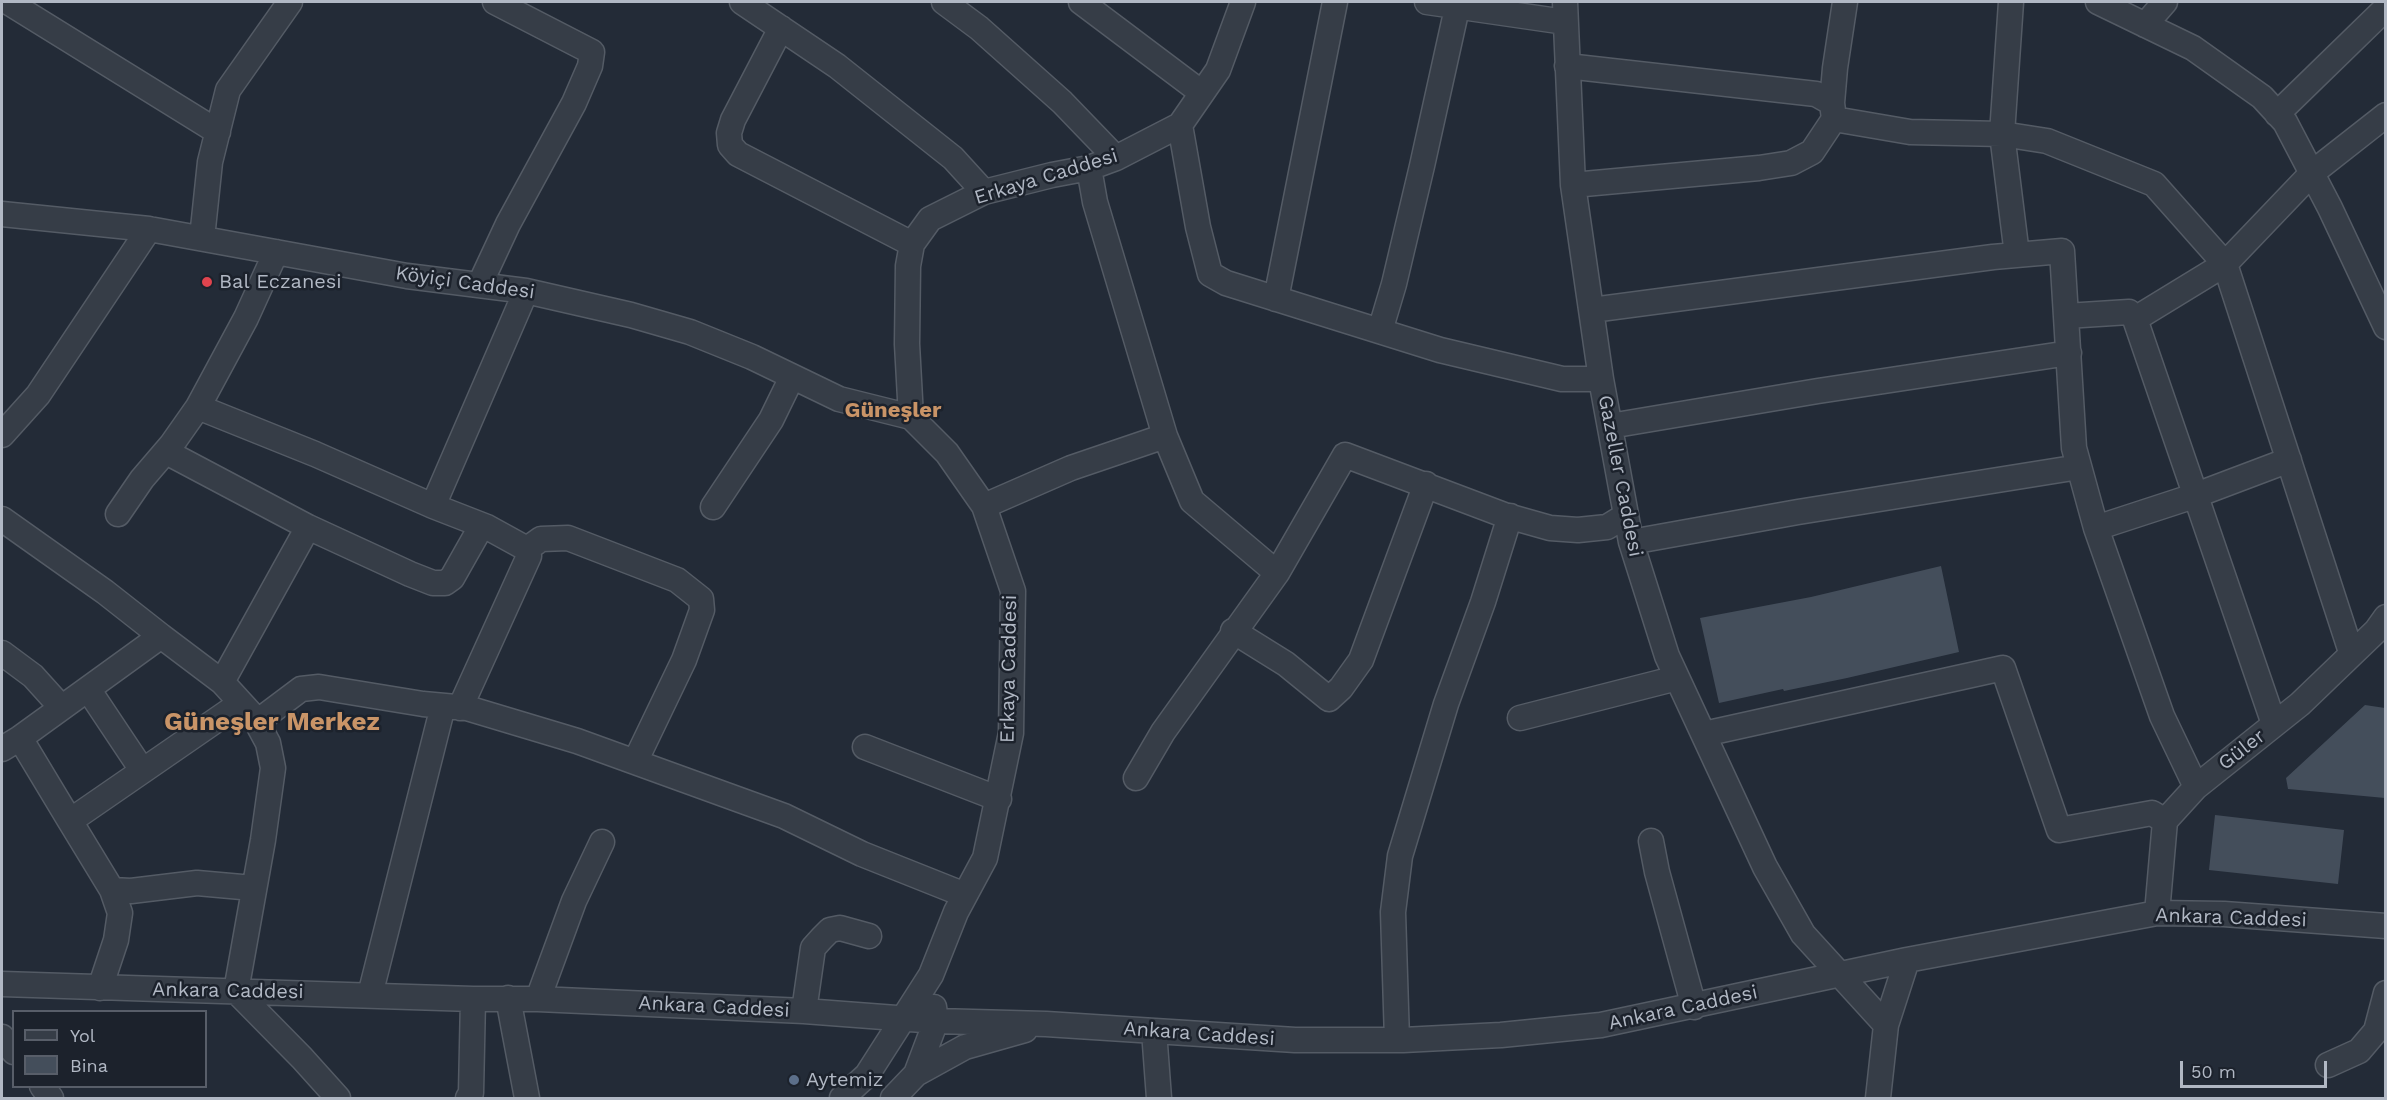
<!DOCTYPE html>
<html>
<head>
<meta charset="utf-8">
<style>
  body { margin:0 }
  #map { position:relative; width:2387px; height:1100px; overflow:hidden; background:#232b37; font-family:"Work Sans",sans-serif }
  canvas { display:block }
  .frame { position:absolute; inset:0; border:3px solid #b1b8c4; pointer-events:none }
  .legend { position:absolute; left:12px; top:1010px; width:195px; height:78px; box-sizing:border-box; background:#1c222c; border:2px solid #585e69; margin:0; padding:8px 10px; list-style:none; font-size:18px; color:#b1b8c4 }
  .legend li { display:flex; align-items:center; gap:12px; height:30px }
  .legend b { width:30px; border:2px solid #585e69 }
  .scale { position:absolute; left:2180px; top:1061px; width:147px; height:27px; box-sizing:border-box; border:3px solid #b1b8c4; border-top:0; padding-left:8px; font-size:18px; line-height:21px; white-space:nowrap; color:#b1b8c4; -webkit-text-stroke:4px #1c222c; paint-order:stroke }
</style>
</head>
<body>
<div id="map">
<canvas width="2387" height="1100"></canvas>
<div class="frame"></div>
<ul class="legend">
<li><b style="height:8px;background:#363d47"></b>Yol</li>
<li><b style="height:16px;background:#444e5b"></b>Bina</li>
</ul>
<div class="scale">50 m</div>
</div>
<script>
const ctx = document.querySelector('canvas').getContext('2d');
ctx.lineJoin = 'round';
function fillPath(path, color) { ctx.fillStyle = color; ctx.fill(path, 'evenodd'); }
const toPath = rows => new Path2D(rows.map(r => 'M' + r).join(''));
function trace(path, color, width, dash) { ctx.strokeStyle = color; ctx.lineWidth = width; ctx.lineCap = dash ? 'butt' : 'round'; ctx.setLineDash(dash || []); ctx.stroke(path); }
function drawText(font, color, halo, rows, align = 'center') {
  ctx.font = font + ' "Work Sans",sans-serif'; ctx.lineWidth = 5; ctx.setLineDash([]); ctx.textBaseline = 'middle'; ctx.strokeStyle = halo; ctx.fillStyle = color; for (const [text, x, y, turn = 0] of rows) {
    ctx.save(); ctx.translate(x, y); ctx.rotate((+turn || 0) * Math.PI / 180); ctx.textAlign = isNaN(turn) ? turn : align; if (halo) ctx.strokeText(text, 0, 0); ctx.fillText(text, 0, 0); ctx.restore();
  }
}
fillPath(toPath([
  [1941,566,1959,652,1847,678,1784,691,1783,689,1719,703,1700,618,1811,597],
  [2365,705,2385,708,2385,798,2288,789,2286,778],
  [2215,815,2344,830,2338,884,2209,870]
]), '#444e5b');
const minor = toPath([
  [8,2,218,132],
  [742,2,837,66,953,158,984,192],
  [944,2,979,28,1062,102,1116,158],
  [1081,2,1202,93],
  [1427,2,1565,22],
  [1565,2,1573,185,1601,379,1631,542,1667,656,1765,867,1803,934,1886,1025],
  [2011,2,2002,134,2017,255],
  [2098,2,2193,48,2262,97,2285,122,2330,208,2386,327],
  [2145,25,2165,2],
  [781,28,733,120,729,133,730,145,738,154,912,244],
  [1567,66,1816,94,1832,103],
  [2277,114,2386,8],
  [1834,119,1910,132,2002,134,2047,141,2154,184,2225,264,2351,652],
  [1180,125,1198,227,1210,274,1226,283,1440,350,1562,379,1601,379],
  [1573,185,1759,168,1791,163,1812,152,1834,119,1832,103,1835,68,1845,2],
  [2,214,149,229,407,276,526,291,631,315,690,332,752,357,839,399,911,417],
  [202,238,210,162,228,90,290,2],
  [480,284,508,224,574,103,590,66,592,52,495,2],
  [1276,299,1335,2],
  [1592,310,1993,257,2062,251,2074,448,2096,528,2191,497,2289,460],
  [2066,316,2129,312,2135,319,2274,724],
  [2135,319,2225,264,2312,173,2386,115],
  [1380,331,1394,284,1422,166,1457,8],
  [198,407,315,454,433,506],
  [1610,426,1818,391,2069,353],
  [2,435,38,395,149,229],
  [984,506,1071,468,1165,436,1095,202,1089,168],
  [713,507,771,420,792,377],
  [118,514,142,479,172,444],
  [2,519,105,592,161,636,20,738,2,749],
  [308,527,410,574,433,583,445,583,452,578,482,525],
  [2096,528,2162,716,2196,787],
  [1631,542,1798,512,2079,467],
  [527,549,541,539,568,538,677,580,701,599,702,610,684,660,635,762],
  [1277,573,1345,455,1504,515,1550,528,1578,530,1607,527,1625,516],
  [1233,631,1286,664,1329,699,1341,688,1361,660,1426,484],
  [161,636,222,682,308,527,172,455,170,451,172,444,198,407,246,318,276,252],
  [2,653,33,676,61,707],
  [222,682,254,717,268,743,273,768,263,840,236,991,302,1058,338,1098],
  [88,689,142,770],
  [460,708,529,556,527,549,487,527,433,506,526,291],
  [1520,718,1677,678],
  [257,722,301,689,319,687,423,704,467,708,577,741,784,816,862,854,965,895],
  [1704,734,2003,668,2059,830,2152,813,2165,821],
  [20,738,70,821,241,703],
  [865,747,999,799],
  [1136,778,1163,732,1277,573,1192,501,1165,436],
  [70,821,112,890,120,913,116,940,100,988],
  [1651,841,1657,872,1694,1007],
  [112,890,131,891,197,883,253,888],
  [2157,913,2165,821,2196,787,2300,704,2376,631,2386,617],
  [2,984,473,999,538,999,804,1011,936,1021,1046,1024,1295,1040,1403,1040,1501,1035,1601,1025,1907,960,2157,913,2224,914,2386,926],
  [370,995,443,706],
  [508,998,527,1098],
  [538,999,574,901,602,842],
  [804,1011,813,948,822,938,830,930,840,928,869,936],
  [1154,1031,1159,1098],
  [2,1037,14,1052],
  [1397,1040,1393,912,1400,856,1446,704,1483,602,1510,516],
  [2328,1065,2359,1051,2376,1031,2386,993],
  [916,1074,965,1047,1025,1030],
  [42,1086,51,1098],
  [468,1098,471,1093,473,999],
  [842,1098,867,1075,931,975,956,912,985,858,1011,733,1013,591,984,506,947,453,911,417,907,344,908,266,912,244,930,219,984,192,1052,175,1089,168,1116,158,1180,125,1218,70,1243,2],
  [893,1098,916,1074,936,1021,934,1007],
  [1878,1098,1886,1025,1907,960]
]);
trace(minor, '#545b65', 27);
trace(minor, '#363d47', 24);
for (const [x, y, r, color] of [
  [207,282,6,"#e0444e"],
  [794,1080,6,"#5c6f8a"]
]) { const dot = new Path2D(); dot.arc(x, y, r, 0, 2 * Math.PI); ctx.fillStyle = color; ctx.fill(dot); trace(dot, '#1c222c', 2); }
drawText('20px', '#b1b8c4', '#1c222c', [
  ["Erkaya Caddesi",1046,177,-17],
  ["Köyiçi Caddesi",465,283,8],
  ["Gazeller Caddesi",1620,476,79],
  ["Erkaya Caddesi",1009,669,-89],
  ["Güler",2242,750,-38],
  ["Ankara Caddesi",2231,918,2],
  ["Ankara Caddesi",228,991,1],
  ["Ankara Caddesi",714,1007,3],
  ["Ankara Caddesi",1683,1008,-12],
  ["Ankara Caddesi",1199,1034,4]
]);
drawText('20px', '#b1b8c4', '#1c222c', [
  ["Bal Eczanesi",219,282],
  ["Aytemiz",806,1080]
], 'left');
drawText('bold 22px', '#c99467', '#1c222c', [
  ["Güneşler",893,411]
]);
drawText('bold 26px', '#c99467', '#1c222c', [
  ["Güneşler Merkez",272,722]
]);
</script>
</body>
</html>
